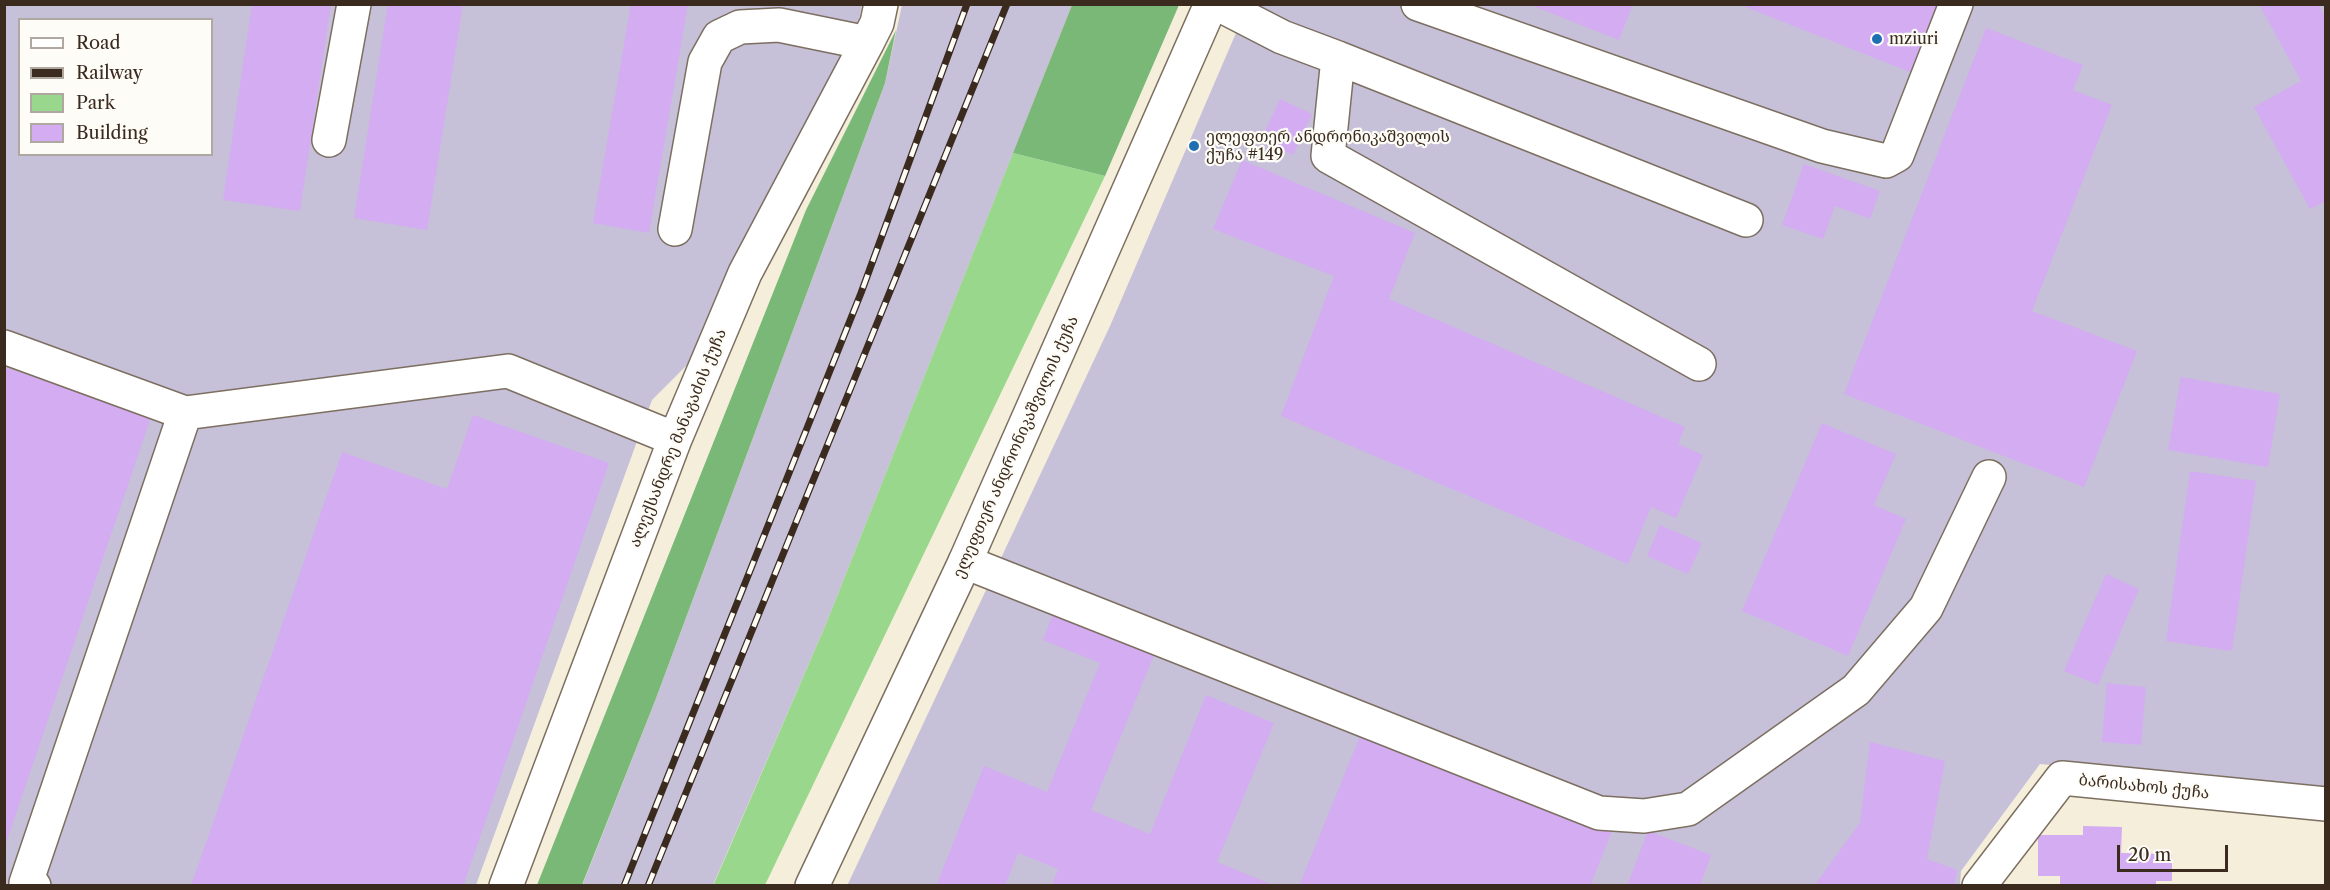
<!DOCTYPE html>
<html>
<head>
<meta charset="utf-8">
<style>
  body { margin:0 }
  #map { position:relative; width:2330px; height:890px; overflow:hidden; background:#f5eedb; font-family:"Libre Caslon Text",serif }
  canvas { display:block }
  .frame { position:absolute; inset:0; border:6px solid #3b2a1e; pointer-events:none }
  .legend { position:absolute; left:18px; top:18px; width:195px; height:138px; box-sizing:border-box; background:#fdfcf7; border:2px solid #afa8a0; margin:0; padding:8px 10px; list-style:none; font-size:18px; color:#3b2a1e }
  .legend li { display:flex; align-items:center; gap:12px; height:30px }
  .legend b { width:30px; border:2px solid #afa8a0 }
  .scale { position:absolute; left:2117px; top:845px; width:111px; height:27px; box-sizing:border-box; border:3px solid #3b2a1e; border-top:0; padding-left:8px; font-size:18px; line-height:21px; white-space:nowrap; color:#3b2a1e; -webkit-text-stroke:4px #fdfcf7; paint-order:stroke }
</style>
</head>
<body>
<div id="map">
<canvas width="2330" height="890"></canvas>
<div class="frame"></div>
<ul class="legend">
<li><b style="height:8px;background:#fff"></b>Road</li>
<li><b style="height:8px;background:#3b2a1e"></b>Railway</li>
<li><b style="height:16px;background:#99d78c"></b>Park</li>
<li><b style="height:16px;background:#d3acf2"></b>Building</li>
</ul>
<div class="scale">20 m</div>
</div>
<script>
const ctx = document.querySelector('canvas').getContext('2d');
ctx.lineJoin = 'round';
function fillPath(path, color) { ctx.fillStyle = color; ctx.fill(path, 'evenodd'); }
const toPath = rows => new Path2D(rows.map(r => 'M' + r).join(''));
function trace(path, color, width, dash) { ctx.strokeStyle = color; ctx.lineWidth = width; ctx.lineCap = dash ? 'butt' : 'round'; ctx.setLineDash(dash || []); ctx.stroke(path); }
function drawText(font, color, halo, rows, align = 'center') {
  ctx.font = font + ' "Libre Caslon Text","Noto Serif Georgian",serif'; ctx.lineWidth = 4.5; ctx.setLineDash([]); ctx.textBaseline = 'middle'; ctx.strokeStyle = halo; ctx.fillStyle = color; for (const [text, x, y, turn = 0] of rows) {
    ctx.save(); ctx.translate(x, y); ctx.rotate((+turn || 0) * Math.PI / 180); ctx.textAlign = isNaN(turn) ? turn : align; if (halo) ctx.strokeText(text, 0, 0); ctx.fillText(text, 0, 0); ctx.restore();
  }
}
fillPath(toPath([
  [5,5,862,5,859,20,705,347,652,400,476,885,5,886],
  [20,20,212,20,212,154,20,154],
  [902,5,1072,5,826,624,713,885,582,886,655,701,885,83],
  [1248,5,2325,5,2325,789,2040,764,1961,871,1960,885,847,886,1110,326]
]), '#c7c0d9');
fillPath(toPath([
  [1013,153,1105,176,765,885,713,886,826,624]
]), '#99d78c');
fillPath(toPath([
  [1072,5,1179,5,1105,176,1013,153],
  [896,30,885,83,655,701,582,885,537,885,806,210]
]), '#7ab878');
fillPath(toPath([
  [252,4,331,4,300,211,223,200],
  [388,4,463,4,427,230,354,218],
  [631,4,688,4,649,233,593,223],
  [1528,4,1633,4,1619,40],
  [1738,4,1942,4,1915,74],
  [2259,4,2318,4,2326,19,2326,201,2310,209,2254,107,2301,81],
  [1986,28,2083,65,2073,90,2112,105,2032,311,2137,351,2084,487,1844,394],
  [1280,99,1312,114,1293,155,1261,140],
  [1242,160,1415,233,1389,299,1685,427,1678,444,1703,455,1676,518,1651,507,1628,564,1281,416,1334,276,1213,229],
  [1804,164,1880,191,1870,219,1835,206,1823,239,1782,225],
  [4,367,151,417,5,846,4,846],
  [2181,377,2280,394,2268,467,2168,450],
  [473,415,609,463,463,886,191,886,342,452,447,489],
  [1822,423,1896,454,1874,505,1906,519,1848,656,1742,611],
  [2190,471,2256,481,2232,651,2166,641],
  [1660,525,1702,543,1688,574,1647,556],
  [2106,574,2139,589,2098,685,2064,671],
  [1055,609,1156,650,1091,810,1150,834,1206,695,1274,723,1217,862,1275,886,1052,886,1058,869,1018,853,1005,886,936,886,984,766,1047,792,1100,663,1043,640],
  [2107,683,2146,687,2141,745,2102,742],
  [1363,729,1612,831,1590,886,1299,886],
  [1870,742,1945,761,1927,859,1957,870,1954,886,1814,886,1860,823],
  [2083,826,2122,827,2121,853,2172,854,2172,881,2156,881,2156,886,2060,886,2060,876,2038,876,2038,835,2083,835],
  [1648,831,1711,855,1700,886,1627,886]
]), '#d3acf2');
const minor = toPath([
  [1218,4,1282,37,1338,58,1328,156,1699,364],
  [1418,4,1822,146,1886,161,1897,155,1956,4],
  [1338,58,1746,220],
  [329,140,354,4],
  [675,229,705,62,719,37,740,27,779,25,867,43],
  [4,347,185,413],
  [965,562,1599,813,1644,816,1688,809,1856,690,1926,608,1989,477],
  [34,886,26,883,185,413,508,371,675,439],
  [506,886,675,439,745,273,867,43,877,23,881,4],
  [1979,886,2062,778,2326,804]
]);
const major = toPath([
  [812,886,965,562,1211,4]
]);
trace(minor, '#7c6f60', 36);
trace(major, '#7c6f60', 36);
trace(minor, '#fff', 33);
trace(major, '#fff', 33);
const rail = toPath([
  [624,886,861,293,967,4],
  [648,886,1007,4]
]);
trace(rail, '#3b2a1e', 7);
trace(rail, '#fdfcf7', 4.5, [14]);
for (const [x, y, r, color] of [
  [1877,39,6,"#1f6fb2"],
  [1194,146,6,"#1f6fb2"]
]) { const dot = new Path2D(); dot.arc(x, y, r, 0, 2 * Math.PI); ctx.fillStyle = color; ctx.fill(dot); trace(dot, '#fdfcf7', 2); }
drawText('16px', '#3b2a1e', '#fdfcf7', [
  ["mziuri",1889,39],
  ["ელეფთერ ანდრონიკაშვილის",1206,137],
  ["ქუჩა #149",1206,155]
], 'left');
drawText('16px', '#3b2a1e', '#fdfcf7', [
  ["ალექსანდრე მანაგაძის ქუჩა",678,438,-68],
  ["ელეფთერ ანდრონიკაშვილის ქუჩა",1016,447,-66],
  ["ბარისახოს ქუჩა",2144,787,6]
]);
</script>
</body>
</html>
